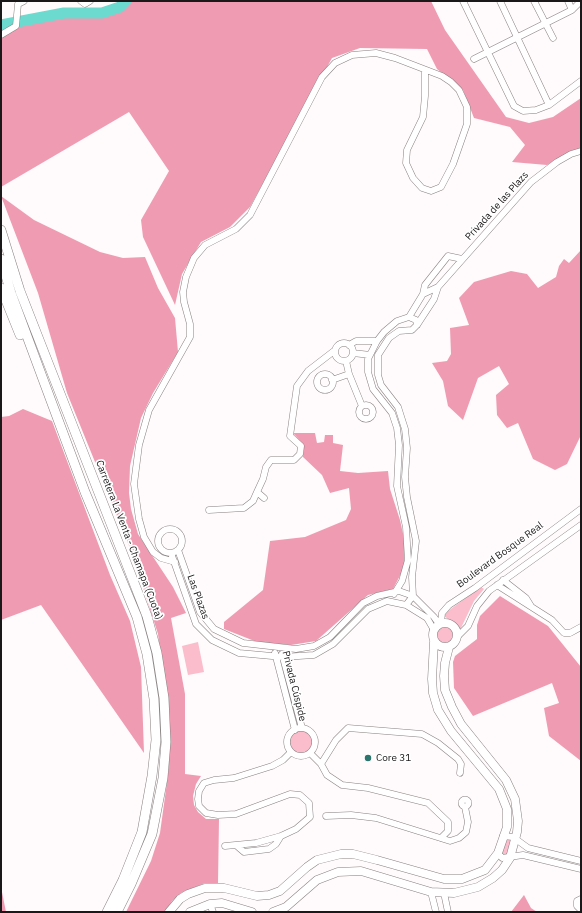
<!DOCTYPE html>
<html>
<head>
<meta charset="utf-8">
<style>
  body { margin:0 }
  #map { position:relative; width:582px; height:913px; overflow:hidden; background:#fffafb; font-family:"IBM Plex Sans",sans-serif }
  canvas { display:block }
  .frame { position:absolute; inset:0; border:2px solid #1b1819; pointer-events:none }
</style>
</head>
<body>
<div id="map">
<canvas width="582" height="913"></canvas>
<div class="frame"></div>
</div>
<script>
const ctx = document.querySelector('canvas').getContext('2d');
ctx.lineJoin = 'round';
function fillPath(path, color) { ctx.fillStyle = color; ctx.fill(path, 'evenodd'); }
const toPath = rows => new Path2D(rows.map(r => 'M' + r).join(''));
function trace(path, color, width, dash) { ctx.strokeStyle = color; ctx.lineWidth = width; ctx.lineCap = dash ? 'butt' : 'round'; ctx.setLineDash(dash || []); ctx.stroke(path); }
function drawText(font, color, halo, rows, align = 'center') {
  ctx.font = font + ' "IBM Plex Sans",sans-serif'; ctx.lineWidth = 3.5; ctx.setLineDash([]); ctx.textBaseline = 'middle'; ctx.strokeStyle = halo; ctx.fillStyle = color; for (const [text, x, y, turn = 0] of rows) {
    ctx.save(); ctx.translate(x, y); ctx.rotate((+turn || 0) * Math.PI / 180); ctx.textAlign = isNaN(turn) ? turn : align; if (halo) ctx.strokeText(text, 0, 0); ctx.fillText(text, 0, 0); ctx.restore();
  }
}
fillPath(toPath([
  [481,587,484,589,474,601,459,632,456,625,444,616,448,611],
  '436 634a9 9 0 1 1 18 0a9 9 0 1 1-18 0Z',
  [198,642,204,672,188,675,182,646],
  '289 742a12 12 0 1 1 24 0a12 12 0 1 1-24 0Z',
  [507,840,511,840,512,844,507,856,503,855,501,852]
]), '#fbbccb');
fillPath(toPath([
  [126,1,431,1,445,30,506,117,529,123,553,117,581,98,581,149,571,151,547,165,512,162,525,145,510,127,474,118,463,90,437,69,427,49,360,48,332,58,250,207,230,227,201,242,182,274,175,305,143,237,141,220,169,171,129,112,1,187,1,25,64,13,102,13,120,7],
  [1,196,34,220,100,252,123,258,145,257,158,288,175,318,178,352,153,393,141,418,130,466,129,493,131,509,138,534,173,587,186,613,171,618,185,694,185,774,201,776,196,784,193,796,194,805,198,812,206,819,219,819,218,883,205,883,181,893,172,901,165,912,126,912,151,861,160,833,168,775,170,734,158,634,132,553,67,393,38,293],
  [581,250,581,435,567,464,555,470,533,459,518,423,507,428,497,415,496,395,509,384,499,366,478,378,463,420,448,406,443,381,432,363,447,361,451,354,450,328,469,325,459,298,474,282,511,271,527,274,538,288,556,277,559,266,564,259,569,263],
  [23,409,52,421,110,575,130,621,141,667,144,753,41,605,1,620,1,417,9,416],
  [293,433,315,433,317,443,324,442,325,435,333,435,333,443,343,445,340,471,358,473,388,471,390,489,400,520,405,543,404,568,393,589,368,595,316,641,291,645,257,642,224,629,224,622,263,590,270,541,305,537,346,520,351,509,349,488,330,493,322,475,303,457,304,445],
  [500,596,548,626,581,667,581,761,549,736,544,708,559,703,552,683,473,716,454,688,453,662,455,656,477,639,477,625,480,616],
  [1,887,6,912,1,912],
  [524,895,531,908,537,912,511,912]
]), '#ef9cb2');
trace(toPath([
  [1,25,64,13,102,13,120,7,126,1]
]), '#6cdacf', 11);
const minor = toPath([
  [81,1,85,4,90,1],
  [463,1,514,106,523,111,536,110,549,105,581,81],
  [500,1,549,105],
  [534,1,553,38],
  [568,1,572,10],
  [1,35,16,26,18,4,24,1],
  [474,59,572,10,581,1],
  [423,294,425,285,448,256,462,259],
  [409,317,423,294,438,287],
  '335 352a9 9 0 1 1 18 0a9 9 0 1 1-18 0Z',
  [349,345,356,341,377,341],
  [353,353,370,355],
  [346,361,349,374,362,406],
  '317 382a8 8 0 1 1 16 0a8 8 0 1 1-16 0Z',
  [332,380,349,374],
  '359 412a7 7 0 1 1 14 0a7 7 0 1 1-14 0Z',
  [264,498,257,492,263,479,266,467,271,460,294,460,300,454,301,446,290,436,297,386,308,371,334,351],
  [209,510,244,508,253,501,257,492],
  '158 541a12 12 0 1 1 24 0a12 12 0 1 1-24 0Z',
  [178,550,200,612,214,629,243,643,296,649,314,646,330,637,363,603,377,596,399,591,413,596,434,617,439,624],
  [171,553,196,624,212,640,239,653,283,657,314,655,333,644,368,609,387,601,406,605,427,618,434,630],
  [175,562,161,558,153,552,144,537,139,519,134,484,139,445,149,410,190,337,190,324,184,302,183,292,186,277,194,258,205,245,236,229,250,215,322,77,335,63,352,55,376,53,395,58,442,76,451,82,459,90,467,107,467,124,453,164,441,187,431,191,422,188,413,178,406,163,407,150,423,117,425,96,425,71],
  [503,580,526,598,531,606],
  [497,585,552,620,564,633,570,633,581,627],
  [394,594,402,581,408,560,406,527,397,486,399,445,397,428,392,413,373,389,368,372,368,359,377,341,384,332,397,321,409,317,416,320,417,325],
  [406,605,413,596,412,577,416,541,407,497,405,477,407,448,405,429,398,407,381,385,378,375,378,355,389,338,399,331,412,330,417,325,434,299,438,287,531,182,557,162,571,154,581,151],
  [441,623,442,613,449,605,475,588,581,509],
  [457,637,468,626,477,606,489,591,581,525],
  [275,653,295,730],
  [282,654,302,728],
  '287 742a14 14 0 1 1 28 0a14 14 0 1 1-28 0Z',
  [310,753,321,764,327,775,342,785,368,788,428,803,448,822,448,831,441,838],
  [321,764,336,740,348,728,422,734,438,743,458,759,461,764,460,773],
  '461.5 803a3.5 3.5 0 1 1 7 0a3.5 3.5 0 1 1-7 0Z',
  [326,816,351,815,376,818,450,841,459,838,466,832,468,822,465,807],
  [503,836,513,837,528,848,581,861],
  [225,846,256,843,281,836,296,829,310,817,309,803,300,795,290,794,236,814,218,815,206,813,199,806,198,799,199,791,204,783,214,780,234,778,272,766,283,760,291,752],
  [237,846,244,852,269,849,276,844,281,836],
  [498,853,502,858,523,855,581,869],
  [431,892,436,912],
  [444,893,448,912],
  [581,899,577,901,577,906,581,910],
  [210,904,213,912]
]);
const major = toPath([
  '433 635a12 12 0 1 1 24 0a12 12 0 1 1-24 0Z',
  [169,912,180,899,188,894,205,888,224,888,257,896,269,895,280,891,307,867,317,860,341,854,353,854,377,860,444,879,462,879,485,870,498,853,507,827,507,809,499,789,451,731,438,710,433,693,432,679,434,642],
  [190,912,210,904,222,903,252,912],
  [273,912,286,907,317,880,338,872,361,871,431,892,454,893,478,887,493,878,502,870,510,858,517,832,518,821,515,799,506,780,461,724,452,707,445,690,444,676,445,663,449,647]
]);
const highway = toPath([
  [1,230,20,291,147,616,157,653,164,698,166,742,163,778,152,834,131,884,117,912],
  [1,259,11,293,44,382,85,492,137,617,147,654,154,699,156,740,152,776,142,832,123,880,107,912],
  [1,288,20,335]
]);
trace(minor, '#888182', 7);
trace(major, '#888182', 9);
trace(highway, '#888182', 10);
trace(minor, '#fff', 6);
trace(major, '#fff', 8);
trace(highway, '#fff', 9);
for (const [x, y, r, color] of [
  [368,758,4,"#2c746e"]
]) { const dot = new Path2D(); dot.arc(x, y, r, 0, 2 * Math.PI); ctx.fillStyle = color; ctx.fill(dot); trace(dot, '#fff', 1.5); }
drawText('10px', '#1b1819', '#fff', [
  ["Privada de las Plazs",497,206,-48],
  ["Carretera La Venta - Chamapa (Cuota)",129,540,69],
  ["Boulevard Bosque Real",500,555,-36],
  ["Las Plazas",198,597,70],
  ["Privada Cúspide",294,686,76]
]);
drawText('10px', '#1b1819', '#fff', [
  ["Core 31",376,758]
], 'left');
</script>
</body>
</html>
